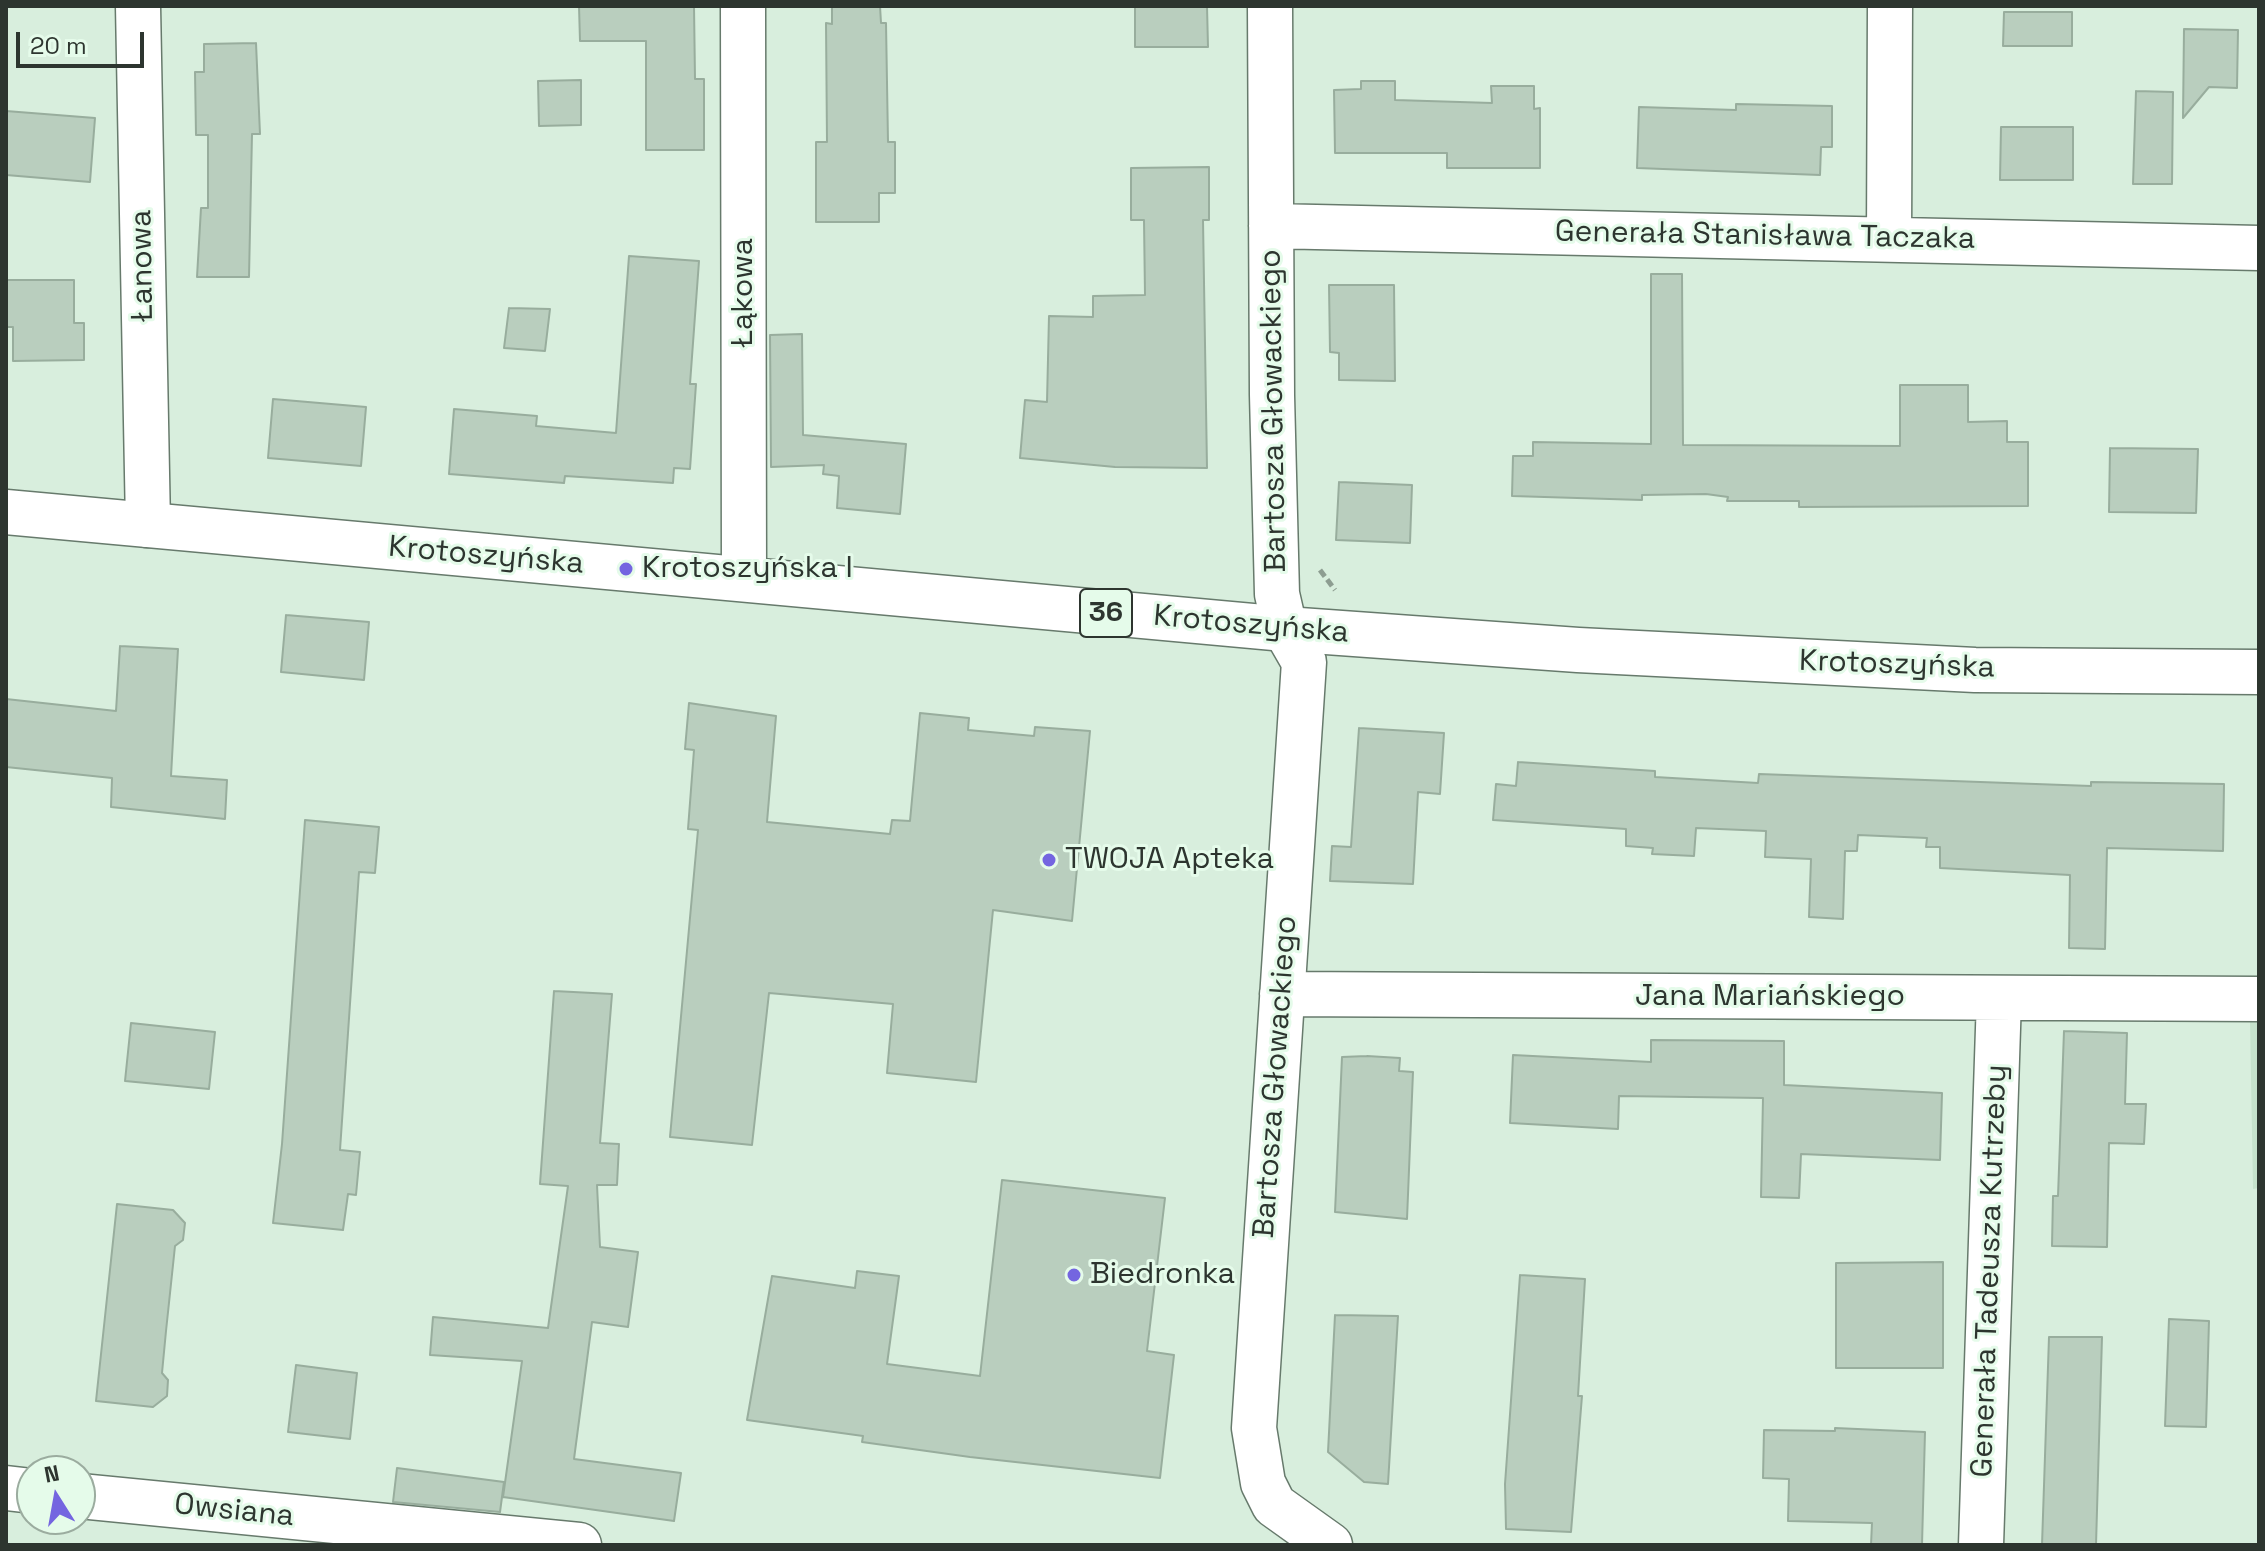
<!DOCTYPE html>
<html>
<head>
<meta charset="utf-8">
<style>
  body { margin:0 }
  #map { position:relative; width:2265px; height:1551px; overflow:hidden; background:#d8eedd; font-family:"Space Grotesk",sans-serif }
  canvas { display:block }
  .frame { position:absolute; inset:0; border:8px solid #2d352f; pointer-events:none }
  .north { position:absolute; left:16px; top:1455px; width:80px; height:80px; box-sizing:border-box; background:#e5fbea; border:2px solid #9bac9f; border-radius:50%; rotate:349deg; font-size:22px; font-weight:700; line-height:32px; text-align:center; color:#2d352f }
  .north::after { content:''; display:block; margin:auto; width:28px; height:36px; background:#7465e0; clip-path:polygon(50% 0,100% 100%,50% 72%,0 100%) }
  .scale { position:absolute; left:16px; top:32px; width:128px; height:36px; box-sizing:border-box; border:4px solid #2d352f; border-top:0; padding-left:10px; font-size:24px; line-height:28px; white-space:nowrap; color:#2d352f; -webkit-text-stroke:6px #e5fbea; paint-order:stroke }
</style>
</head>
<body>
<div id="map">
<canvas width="2265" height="1551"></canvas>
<div class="frame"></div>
<div class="north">N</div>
<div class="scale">20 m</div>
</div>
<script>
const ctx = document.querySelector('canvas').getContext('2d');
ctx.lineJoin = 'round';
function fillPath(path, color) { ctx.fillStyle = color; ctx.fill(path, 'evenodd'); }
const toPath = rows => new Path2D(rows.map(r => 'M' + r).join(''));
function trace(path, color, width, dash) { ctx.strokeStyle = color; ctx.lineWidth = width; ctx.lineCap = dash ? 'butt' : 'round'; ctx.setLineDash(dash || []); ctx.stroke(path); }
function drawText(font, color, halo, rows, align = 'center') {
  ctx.font = font + ' "Space Grotesk",sans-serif'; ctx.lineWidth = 6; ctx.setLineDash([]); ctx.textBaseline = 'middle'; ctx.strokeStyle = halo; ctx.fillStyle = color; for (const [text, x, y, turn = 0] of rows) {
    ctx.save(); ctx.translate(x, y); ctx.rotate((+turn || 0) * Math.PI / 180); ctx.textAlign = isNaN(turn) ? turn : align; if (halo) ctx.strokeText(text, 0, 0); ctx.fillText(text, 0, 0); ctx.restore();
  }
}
fillPath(toPath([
  [2250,1020,2259,1021,2259,1188,2253,1189]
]), '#c6e2cc');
const building = toPath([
  [579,6,694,6,695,79,704,79,704,150,646,150,646,41,580,41,579,6],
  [832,6,880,6,881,23,886,23,888,142,895,142,895,193,879,193,879,222,816,222,816,142,827,142,826,23,832,24,832,6],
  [1135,6,1207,6,1208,47,1135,47,1135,6],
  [2004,12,2072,12,2072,46,2003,46,2004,12],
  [2184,29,2238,30,2237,88,2209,87,2183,118,2184,29],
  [256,43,260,134,252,134,249,277,197,277,201,208,208,208,208,135,196,135,195,72,204,72,204,44,256,43],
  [581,80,581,125,539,126,538,81,581,80],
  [1361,81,1395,81,1395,100,1492,103,1491,86,1534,86,1534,109,1540,108,1540,168,1447,168,1447,153,1335,153,1334,90,1361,89,1361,81],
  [2136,91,2173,92,2172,184,2133,184,2136,91],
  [1736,104,1832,106,1832,147,1821,147,1820,175,1637,168,1639,107,1736,110,1736,104],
  [6,111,95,118,90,182,6,175,6,111],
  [2001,127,2073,127,2073,180,2000,180,2001,127],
  [1209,167,1209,220,1203,220,1207,468,1115,467,1020,458,1025,400,1047,402,1049,316,1093,317,1093,296,1145,295,1144,220,1131,220,1131,168,1209,167],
  [629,256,699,261,690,384,696,384,690,469,674,468,673,483,565,476,564,483,449,474,454,409,537,416,536,426,616,433,629,256],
  [1651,274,1682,274,1683,445,1900,446,1900,385,1968,385,1968,422,2007,421,2007,442,2028,442,2028,506,1799,507,1799,501,1727,501,1728,497,1706,494,1642,495,1642,500,1512,496,1513,456,1533,456,1533,442,1651,444,1651,274],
  [6,280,74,280,74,323,84,323,84,360,13,361,13,327,6,327,6,280],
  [1329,285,1394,285,1395,381,1339,380,1339,353,1330,352,1329,285],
  [509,308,550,309,545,351,504,348,509,308],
  [802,334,803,435,906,444,900,514,837,508,839,476,823,474,824,465,771,467,770,335,802,334],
  [273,399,366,407,361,466,268,458,273,399],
  [2110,448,2198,449,2196,513,2109,512,2110,448],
  [1339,482,1412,485,1410,543,1336,540,1339,482],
  [286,615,369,622,364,680,281,672,286,615],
  [120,646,178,649,171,776,227,780,225,819,111,807,112,778,6,767,6,699,116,711,120,646],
  [689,703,776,716,767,822,890,834,892,820,910,821,920,713,969,718,968,730,1034,736,1035,727,1090,731,1072,921,993,910,976,1082,887,1073,893,1004,769,993,752,1145,670,1137,698,830,688,829,694,750,685,749,689,703],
  [1359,728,1444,733,1440,794,1418,792,1413,884,1330,881,1332,846,1351,847,1359,728],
  [1518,762,1655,771,1655,777,1758,783,1759,774,2091,786,2091,782,2224,784,2223,851,2107,848,2105,949,2069,948,2070,875,1940,868,1940,847,1926,847,1927,838,1858,835,1857,851,1845,851,1843,919,1809,917,1811,859,1765,857,1766,831,1696,828,1694,856,1652,854,1653,848,1626,846,1626,829,1493,820,1496,784,1516,786,1518,762],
  [305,820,379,827,375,873,359,872,340,1150,360,1152,356,1195,348,1194,343,1230,273,1223,282,1144,305,820],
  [554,991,612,994,600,1143,619,1144,617,1185,597,1185,600,1247,638,1252,628,1327,592,1322,574,1459,681,1473,674,1521,503,1497,522,1361,430,1355,433,1317,548,1328,568,1186,540,1184,554,991],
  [131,1023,215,1032,209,1089,125,1081,131,1023],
  [2064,1031,2127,1033,2125,1104,2146,1104,2144,1144,2109,1143,2107,1247,2052,1246,2053,1196,2058,1196,2064,1031],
  [1651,1040,1784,1041,1784,1085,1942,1093,1940,1160,1801,1154,1799,1198,1761,1197,1763,1098,1619,1096,1618,1129,1510,1123,1513,1055,1651,1062,1651,1040],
  [1367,1056,1400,1058,1399,1071,1413,1072,1407,1219,1335,1212,1342,1057,1367,1056],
  [1002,1180,1165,1198,1147,1351,1174,1355,1160,1478,970,1457,862,1442,863,1436,747,1420,772,1276,855,1288,857,1271,899,1276,887,1364,980,1376,1002,1180],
  [117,1204,173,1210,185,1223,183,1240,175,1246,166,1331,162,1373,168,1380,167,1396,153,1407,96,1401,117,1204],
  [1943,1262,1943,1368,1836,1368,1836,1263,1943,1262],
  [1520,1275,1585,1279,1578,1396,1582,1396,1571,1532,1506,1529,1505,1484,1520,1275],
  [1335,1315,1398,1316,1388,1484,1364,1482,1328,1452,1335,1315],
  [2169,1319,2209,1321,2206,1427,2165,1426,2169,1319],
  [2049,1337,2102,1337,2096,1545,2042,1545,2049,1337],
  [296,1365,357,1373,350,1439,288,1432,296,1365],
  [1835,1428,1925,1432,1922,1545,1871,1545,1872,1523,1788,1521,1789,1479,1763,1478,1764,1430,1835,1431,1835,1428],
  [397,1468,504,1482,500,1512,393,1502,397,1468]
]);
fillPath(building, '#b9cebe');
trace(building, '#98ad9d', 2);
const minor = toPath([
  [138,6,148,525],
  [743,6,744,579],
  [1270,6,1272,395,1277,594,1285,629,1304,662,1254,1428,1263,1483,1274,1505,1330,1545],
  [1271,226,2259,248],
  [1889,238,1890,6],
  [1282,994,2259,999],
  [6,1488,32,1491],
  [80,1496,579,1545],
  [1981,1545,1999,998]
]);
const major = toPath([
  [6,512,1285,629,1578,650,1975,670,2259,672]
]);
trace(minor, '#677a6c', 47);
trace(major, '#677a6c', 47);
trace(toPath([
  [1320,570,1335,590]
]), '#8d9d91', 5, [8, 4]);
trace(minor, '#fff', 44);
trace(major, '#fff', 44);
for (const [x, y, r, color] of [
  [626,569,8,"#7465e0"],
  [1049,860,8,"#7465e0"],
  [1074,1275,8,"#7465e0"]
]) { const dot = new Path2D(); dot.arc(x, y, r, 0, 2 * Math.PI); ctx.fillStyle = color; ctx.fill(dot); trace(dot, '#e5fbea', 3); }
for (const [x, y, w] of [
  [1106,613,52]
]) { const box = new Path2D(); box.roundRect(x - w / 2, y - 24, w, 48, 6); ctx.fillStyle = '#e5fbea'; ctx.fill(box); trace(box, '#2d352f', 2); }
drawText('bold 28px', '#2d352f', null, [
  ["36",1106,613]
]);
drawText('30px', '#2d352f', '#e5fbea', [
  ["Generała Stanisława Taczaka",1765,236,1],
  ["Łanowa",143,266,-91],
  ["Łąkowa",744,293,-90],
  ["Bartosza Głowackiego",1274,411,-91],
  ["Krotoszyńska",486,556,5],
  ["Krotoszyńska",1251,625,5],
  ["Krotoszyńska",1897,665,2],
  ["Jana Mariańskiego",1770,997],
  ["Bartosza Głowackiego",1276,1077,-86],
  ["Generała Tadeusza Kutrzeby",1990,1271,-88],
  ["Owsiana",234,1511,6]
]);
drawText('30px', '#2d352f', '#e5fbea', [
  ["Krotoszyńska I",642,569],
  ["TWOJA Apteka",1065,860],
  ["Biedronka",1090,1275]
], 'left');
</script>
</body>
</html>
